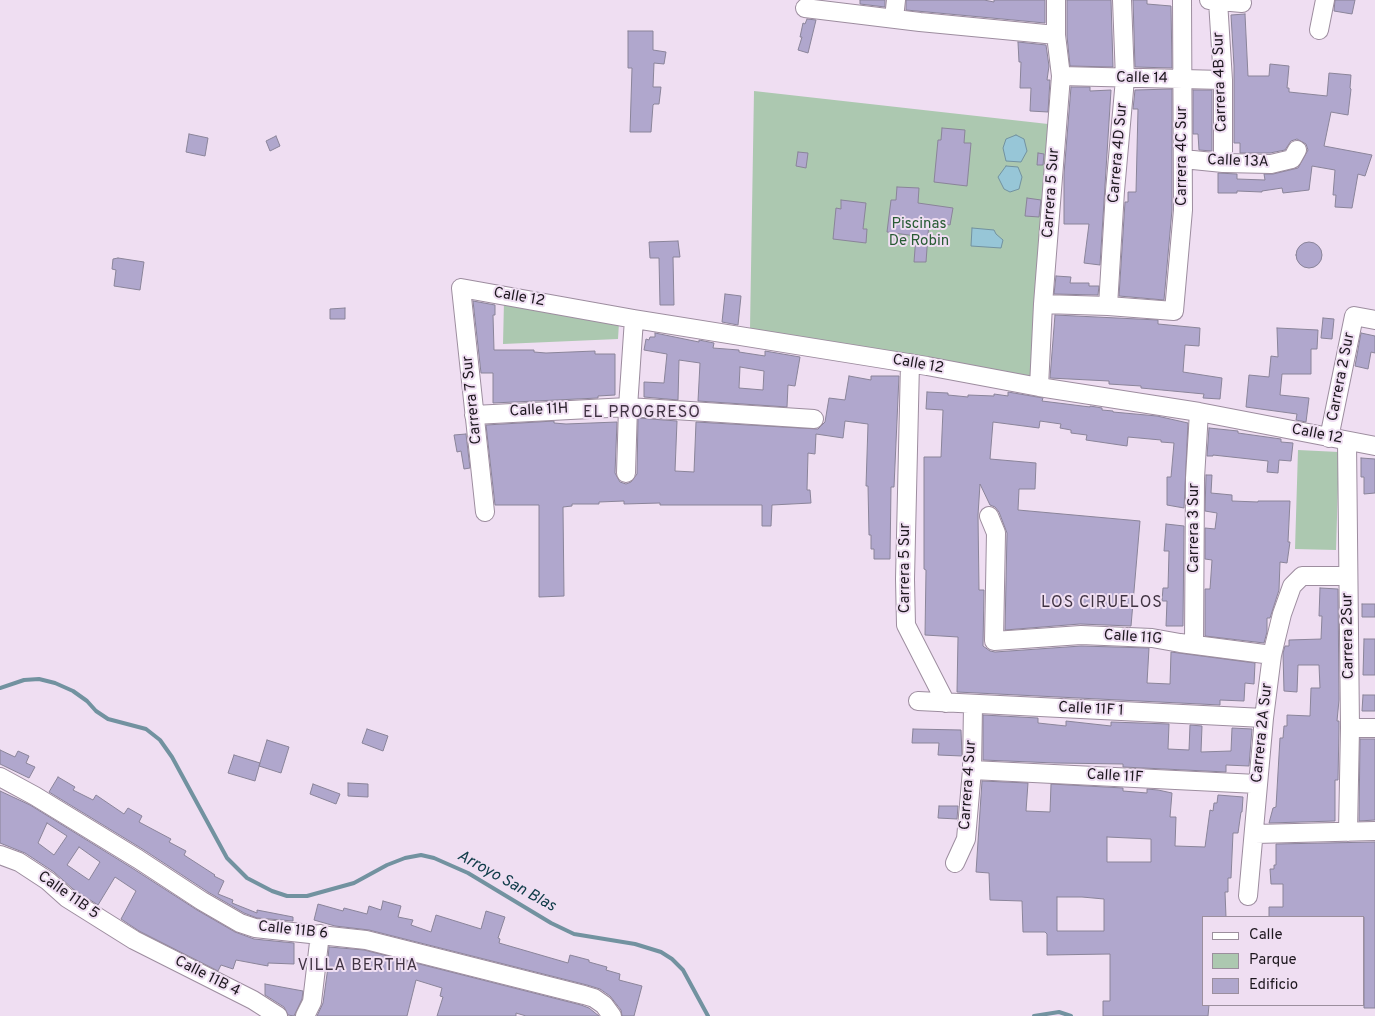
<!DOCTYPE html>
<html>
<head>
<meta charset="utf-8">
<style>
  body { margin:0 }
  #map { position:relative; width:1375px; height:1016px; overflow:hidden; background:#efdef2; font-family:Overpass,sans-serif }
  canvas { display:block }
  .legend { position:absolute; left:1202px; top:916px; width:162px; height:90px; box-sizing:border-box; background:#efdef2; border:1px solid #9b8e9d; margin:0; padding:6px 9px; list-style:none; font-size:15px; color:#1d171e }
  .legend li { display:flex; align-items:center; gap:10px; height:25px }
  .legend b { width:25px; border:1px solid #9b8e9d }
</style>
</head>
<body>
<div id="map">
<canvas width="1375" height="1016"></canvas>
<ul class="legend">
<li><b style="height:6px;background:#fff"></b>Calle</li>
<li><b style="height:14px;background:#acc8b0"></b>Parque</li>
<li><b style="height:14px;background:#b0a7cd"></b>Edificio</li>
</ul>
</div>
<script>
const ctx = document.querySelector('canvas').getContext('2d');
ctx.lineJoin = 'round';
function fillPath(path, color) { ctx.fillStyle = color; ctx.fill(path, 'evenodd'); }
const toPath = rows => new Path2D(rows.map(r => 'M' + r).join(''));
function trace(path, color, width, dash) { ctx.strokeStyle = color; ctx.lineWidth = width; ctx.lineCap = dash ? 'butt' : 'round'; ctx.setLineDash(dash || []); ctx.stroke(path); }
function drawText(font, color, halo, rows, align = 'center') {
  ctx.font = font + ' Overpass,sans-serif'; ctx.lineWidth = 4; ctx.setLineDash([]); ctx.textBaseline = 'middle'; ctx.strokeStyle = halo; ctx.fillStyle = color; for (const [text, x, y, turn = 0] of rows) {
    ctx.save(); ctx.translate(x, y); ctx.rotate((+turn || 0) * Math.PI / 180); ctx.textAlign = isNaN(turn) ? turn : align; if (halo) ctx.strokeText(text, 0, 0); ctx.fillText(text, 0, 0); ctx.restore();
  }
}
fillPath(toPath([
  [754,91,1048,124,1036,378,750,329],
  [504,301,619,323,618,339,503,344],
  [1298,450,1339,452,1336,550,1295,549]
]), '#acc8b0');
const water = toPath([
  [1016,135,1024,139,1027,151,1021,162,1006,161,1003,148,1006,139,1016,135],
  [1006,166,1018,167,1022,177,1019,189,1010,192,1004,189,998,177,1006,166],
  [972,228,994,230,996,234,1003,240,1001,248,971,246,972,228]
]);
fillPath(water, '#97c6d7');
trace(water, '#7292a0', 1);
trace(toPath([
  [0,688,24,680,39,679,55,683,73,691,87,701,96,711,108,719,146,729,160,740,172,757,227,858,247,878,272,891,287,896,307,896,354,883,387,865,405,858,421,855,434,858,468,873,551,923,574,934,635,944,661,952,672,959,683,970,708,1016],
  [1034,1016,1059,1012,1071,1016]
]), '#7292a0', 4);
const building = toPath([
  [860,0,885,0,885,7,860,4,860,0],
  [906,0,984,0,994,2,994,0,1045,0,1045,23,906,10,906,0],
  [1067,0,1111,0,1113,67,1070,66,1067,36,1067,0],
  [1133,0,1147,0,1147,4,1171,6,1172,68,1135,67,1133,0],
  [1335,0,1355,0,1352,14,1334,11,1335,0],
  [1245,14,1248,76,1269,76,1270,64,1289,66,1287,88,1289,88,1289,92,1327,96,1329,73,1351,75,1350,88,1351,89,1348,115,1331,112,1324,146,1372,155,1365,176,1358,174,1352,208,1335,207,1336,195,1333,195,1335,170,1312,166,1309,190,1283,193,1282,188,1262,191,1262,192,1237,191,1237,193,1218,193,1218,173,1237,174,1237,179,1265,180,1264,174,1273,174,1298,168,1308,150,1306,144,1297,139,1291,141,1285,150,1270,153,1240,153,1240,143,1234,143,1234,66,1231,15,1245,14],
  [807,19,816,20,808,53,798,50,802,37,800,37,803,23,805,24,807,19],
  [628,31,653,31,653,50,666,52,664,64,654,63,653,87,661,87,659,104,654,104,653,105,651,132,630,132,632,68,628,68,628,31],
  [1018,42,1046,45,1049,66,1047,80,1050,80,1048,112,1030,111,1031,88,1020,88,1021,62,1019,62,1018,42],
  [1071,87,1090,87,1090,91,1111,90,1100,265,1084,263,1089,224,1064,224,1064,174,1071,87],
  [1172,89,1172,210,1164,300,1119,296,1125,202,1128,202,1128,192,1136,192,1138,109,1133,109,1135,90,1172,89],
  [1193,90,1212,90,1212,151,1199,150,1198,134,1193,134,1193,90],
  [942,128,965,130,964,143,971,143,967,186,934,182,938,140,941,140,942,128],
  [189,134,208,138,205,156,186,152,189,134],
  [276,136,280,146,270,151,266,141,276,136],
  [798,152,808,153,806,168,796,166,798,152],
  [1038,153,1044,154,1043,165,1037,165,1038,153],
  [897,187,919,188,918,203,953,208,950,225,929,221,926,262,914,262,916,236,887,232,891,200,896,200,897,187],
  [1027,198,1041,200,1039,217,1025,216,1027,198],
  [841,200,866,203,863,229,867,229,866,243,833,239,836,208,841,209,841,200],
  [678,241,680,257,673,257,674,305,660,305,659,258,650,258,649,242,678,241],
  '1296 255a13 13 0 1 1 26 0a13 13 0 1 1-26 0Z',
  [118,258,144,262,140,290,114,286,116,270,112,269,113,259,118,258],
  [1056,276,1071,277,1070,283,1089,283,1089,286,1099,286,1098,295,1054,294,1056,276],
  [725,294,741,296,738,325,722,322,725,294],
  [473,301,495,305,495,315,493,315,494,350,534,350,534,352,546,353,595,351,595,354,615,354,615,395,598,396,598,398,493,403,493,373,481,373,473,301],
  [345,308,345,319,330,319,330,309,345,308],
  [1055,315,1158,320,1158,324,1200,328,1199,346,1185,345,1183,372,1222,378,1220,399,1203,398,1204,394,1141,388,1141,386,1109,384,1109,381,1050,378,1055,315],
  [1323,318,1334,319,1332,339,1321,338,1323,318],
  [1277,328,1318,330,1317,349,1311,349,1311,374,1282,374,1280,395,1309,398,1306,422,1296,420,1297,414,1246,407,1249,375,1269,377,1271,356,1278,357,1277,328],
  [655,333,699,342,699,340,714,343,713,348,739,350,739,352,765,356,765,351,800,357,795,386,788,385,787,407,698,401,700,363,679,360,678,400,644,397,644,382,664,383,667,354,644,350,646,339,649,340,650,337,655,337,655,333],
  [740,367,764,371,763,390,739,388,740,367],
  [1361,333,1375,336,1375,353,1371,352,1368,369,1355,366,1361,333],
  [849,376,871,380,871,376,899,376,894,487,891,487,890,559,874,559,874,549,871,549,871,535,869,535,868,486,866,486,868,424,845,421,843,438,816,434,815,454,808,453,807,490,810,490,811,503,772,505,771,526,762,526,762,505,660,505,660,503,624,504,624,501,599,502,599,504,572,504,572,506,563,507,564,596,539,597,539,505,495,505,486,425,554,421,554,423,566,424,617,422,615,473,620,482,626,484,631,482,637,474,638,418,677,421,675,471,694,472,696,422,818,429,825,422,829,398,845,400,849,376],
  [927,392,948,393,948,395,968,397,968,395,994,396,994,394,1008,396,1008,392,1043,398,1042,401,1090,407,1090,406,1102,408,1102,410,1113,411,1113,412,1157,416,1188,423,1184,508,1167,505,1167,477,1171,477,1174,443,1161,442,1161,440,1128,437,1127,446,1086,440,1087,435,1071,433,1071,430,1060,428,1061,424,1040,421,1039,428,993,422,990,459,1036,463,1035,489,1019,489,1018,510,1140,521,1131,626,1080,624,1005,630,1007,533,999,512,995,507,990,505,980,484,978,515,979,590,984,590,983,646,990,651,995,652,1081,646,1149,648,1147,683,1170,684,1171,652,1255,663,1254,684,1245,683,1244,701,1220,700,1220,705,957,692,958,637,925,635,926,570,924,569,924,457,941,457,943,410,926,409,927,392],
  [1209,428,1238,431,1238,433,1281,439,1281,442,1293,443,1291,461,1279,460,1278,473,1267,472,1268,461,1213,455,1213,456,1207,456,1209,428],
  [466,434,470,468,464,469,461,451,457,452,454,435,466,434],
  [1361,458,1375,459,1375,493,1364,494,1364,477,1361,477,1361,458],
  [1206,475,1212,475,1211,493,1232,495,1232,501,1258,502,1258,501,1290,501,1288,542,1290,542,1287,563,1280,562,1279,590,1270,618,1267,618,1267,632,1264,643,1205,636,1205,589,1210,589,1212,560,1205,559,1205,528,1215,529,1217,513,1205,511,1206,475],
  [1166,524,1184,526,1183,626,1166,626,1167,601,1162,601,1163,588,1168,588,1169,551,1164,551,1166,524],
  [1320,588,1338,589,1339,700,1337,721,1339,721,1339,728,1338,780,1335,780,1335,821,1269,823,1273,808,1276,807,1280,738,1283,738,1284,726,1287,726,1287,715,1310,716,1311,688,1320,688,1319,665,1298,665,1297,692,1284,691,1283,653,1285,646,1289,646,1289,640,1321,639,1322,616,1319,616,1320,588],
  [1362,604,1375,604,1375,617,1362,617,1362,604],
  [1364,639,1375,639,1375,675,1363,675,1364,639],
  [1363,695,1375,695,1375,711,1362,711,1363,695],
  [983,715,1038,718,1038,723,1066,726,1066,721,1111,726,1111,722,1169,724,1168,749,1189,750,1190,725,1202,726,1201,752,1231,751,1232,728,1252,729,1249,766,1226,765,1226,772,1123,767,1123,764,1055,763,983,760,983,715],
  [367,729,388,736,383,751,362,743,367,729],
  [913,729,961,730,962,756,938,755,939,743,912,743,913,729],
  [1360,739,1375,739,1375,820,1359,821,1360,739],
  [267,740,289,747,281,773,259,766,267,740],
  [0,750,15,757,18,751,29,756,26,763,35,767,29,778,0,764,0,750],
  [234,755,260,763,255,781,228,773,234,755],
  [58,777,75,787,73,790,93,800,96,795,124,814,128,808,142,816,139,822,171,839,169,842,186,851,184,855,215,875,214,876,224,881,218,894,233,900,232,903,257,913,257,910,293,917,293,921,257,918,244,913,208,892,144,850,49,792,58,777],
  [982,781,1028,783,1026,811,1050,812,1051,784,1123,788,1123,791,1147,793,1147,789,1158,790,1172,793,1170,817,1176,817,1175,846,1205,847,1210,810,1213,811,1214,803,1217,803,1218,795,1243,797,1242,812,1241,812,1238,833,1233,833,1231,878,1228,878,1228,892,1225,892,1226,917,1204,917,1204,1005,1209,1005,1208,1016,1103,1016,1103,1001,1110,1001,1110,954,1047,955,1047,934,1045,932,1023,932,1022,901,990,900,989,873,976,872,982,781],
  [1107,837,1151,839,1151,862,1107,862,1107,837],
  [1057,897,1082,897,1104,899,1104,931,1057,931,1057,897],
  [348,783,368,784,368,797,348,796,348,783],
  [313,784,340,794,336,804,310,794,313,784],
  [0,791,30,805,132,868,197,910,235,932,254,939,294,943,294,964,268,963,268,966,236,960,233,969,221,965,218,971,139,931,121,919,136,891,115,877,98,905,73,889,54,872,25,853,0,843,0,791],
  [47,823,67,836,54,855,38,843,47,823],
  [79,847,100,862,89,880,67,865,79,847],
  [939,806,958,806,957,819,938,818,939,806],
  [1375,842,1375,1008,1364,1008,1364,917,1269,917,1269,907,1283,907,1283,884,1271,884,1270,869,1274,869,1274,865,1276,865,1276,844,1375,842],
  [383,901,401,906,398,917,413,920,411,925,431,932,436,915,481,929,486,911,505,917,498,938,500,939,499,943,568,963,570,955,589,960,589,962,607,967,606,970,620,974,619,980,642,986,634,1016,622,1016,621,1010,610,996,600,989,587,985,369,930,335,926,314,920,318,904,343,911,344,908,367,914,369,906,381,910,383,901],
  [329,947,364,950,581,1005,589,1008,599,1016,526,1016,516,1013,516,1016,437,1016,443,997,440,996,442,988,416,980,407,1016,317,1016,323,1003,329,960,328,960,329,947],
  [265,984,303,991,302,999,294,1016,288,1015,284,1007,265,995,265,984]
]);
fillPath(building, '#b0a7cd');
trace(building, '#8a8499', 1);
const minor = toPath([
  [1209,0,1242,3],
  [1218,1,1223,80,1223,163],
  [805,8,920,22,1056,35],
  [894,18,896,0],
  [1319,30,1325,0],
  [1061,76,1223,80],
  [1183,159,1223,163,1271,164,1292,159,1297,150],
  [1043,304,1108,306,1174,311,1183,210,1182,0],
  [1108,306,1115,191,1125,79,1122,0],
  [910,363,905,579,906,625,946,703],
  [1039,387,1043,304,1061,76,1056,35,1056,0],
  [474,415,628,407,814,419],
  [1329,438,1354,316,1375,320],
  [1347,441,1350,728,1348,832],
  [626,473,628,407,634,319],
  [485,512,461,288,634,319,927,366,1039,387,1199,412,1375,446],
  [989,516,996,533,994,641,1081,635,1152,638,1180,643,1272,655],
  [1194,644,1195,478,1199,412],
  [918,701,1264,718],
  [1350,728,1375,728],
  [972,770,1257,784],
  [0,777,35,796,138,859,202,901,240,923,255,928,366,940,584,995,594,998,604,1005,612,1016],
  [1255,834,1375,831],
  [0,855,19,862,48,881,67,898,134,940,253,1000,278,1016],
  [955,863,966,839,972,770,973,705],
  [1248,896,1264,718,1272,655,1282,614,1292,586,1302,576,1348,576],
  [305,1016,312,1002,320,934]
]);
trace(minor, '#9d8d9f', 20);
trace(minor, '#fff', 18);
drawText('15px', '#1d171e', '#efdef2', [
  ["Calle 14",1142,79,1],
  ["Carrera 4B Sur",1221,82,-92],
  ["Carrera 4D Sur",1119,153,-85],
  ["Carrera 4C Sur",1183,156,-90],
  ["Calle 13A",1238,162,2],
  ["Carrera 5 Sur",1052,193,-86],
  ["Calle 12",519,298,10],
  ["Calle 12",918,365,10],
  ["Carrera 2 Sur",1342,377,-79],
  ["Carrera 7 Sur",473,400,-96],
  ["Calle 11H",539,411,-3],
  ["Calle 12",1317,435,11],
  ["Carrera 3 Sur",1195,528,-90],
  ["Carrera 5 Sur",906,568,-90],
  ["Carrera 2Sur",1349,636,-91],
  ["Calle 11G",1133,638,4],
  ["Calle 11F 1",1091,710,3],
  ["Carrera 2A Sur",1263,733,-84],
  ["Calle 11F",1115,777,3],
  ["Carrera 4 Sur",969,785,-86],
  ["Calle 11B 5",68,896,35],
  ["Calle 11B 6",293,931,6],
  ["Calle 11B 4",207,977,27]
]);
drawText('15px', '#285b34', '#efdef2', [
  ["Piscinas",919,225],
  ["De Robin",919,242]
]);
ctx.letterSpacing = '1px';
drawText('16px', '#403342', '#efdef2', [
  ["EL PROGRESO",642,414],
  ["LOS CIRUELOS",1102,604],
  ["VILLA BERTHA",358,967]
]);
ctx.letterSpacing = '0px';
drawText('italic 16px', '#0e3a47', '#efdef2', [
  ["Arroyo San Blas",506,882,29]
]);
</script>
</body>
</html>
